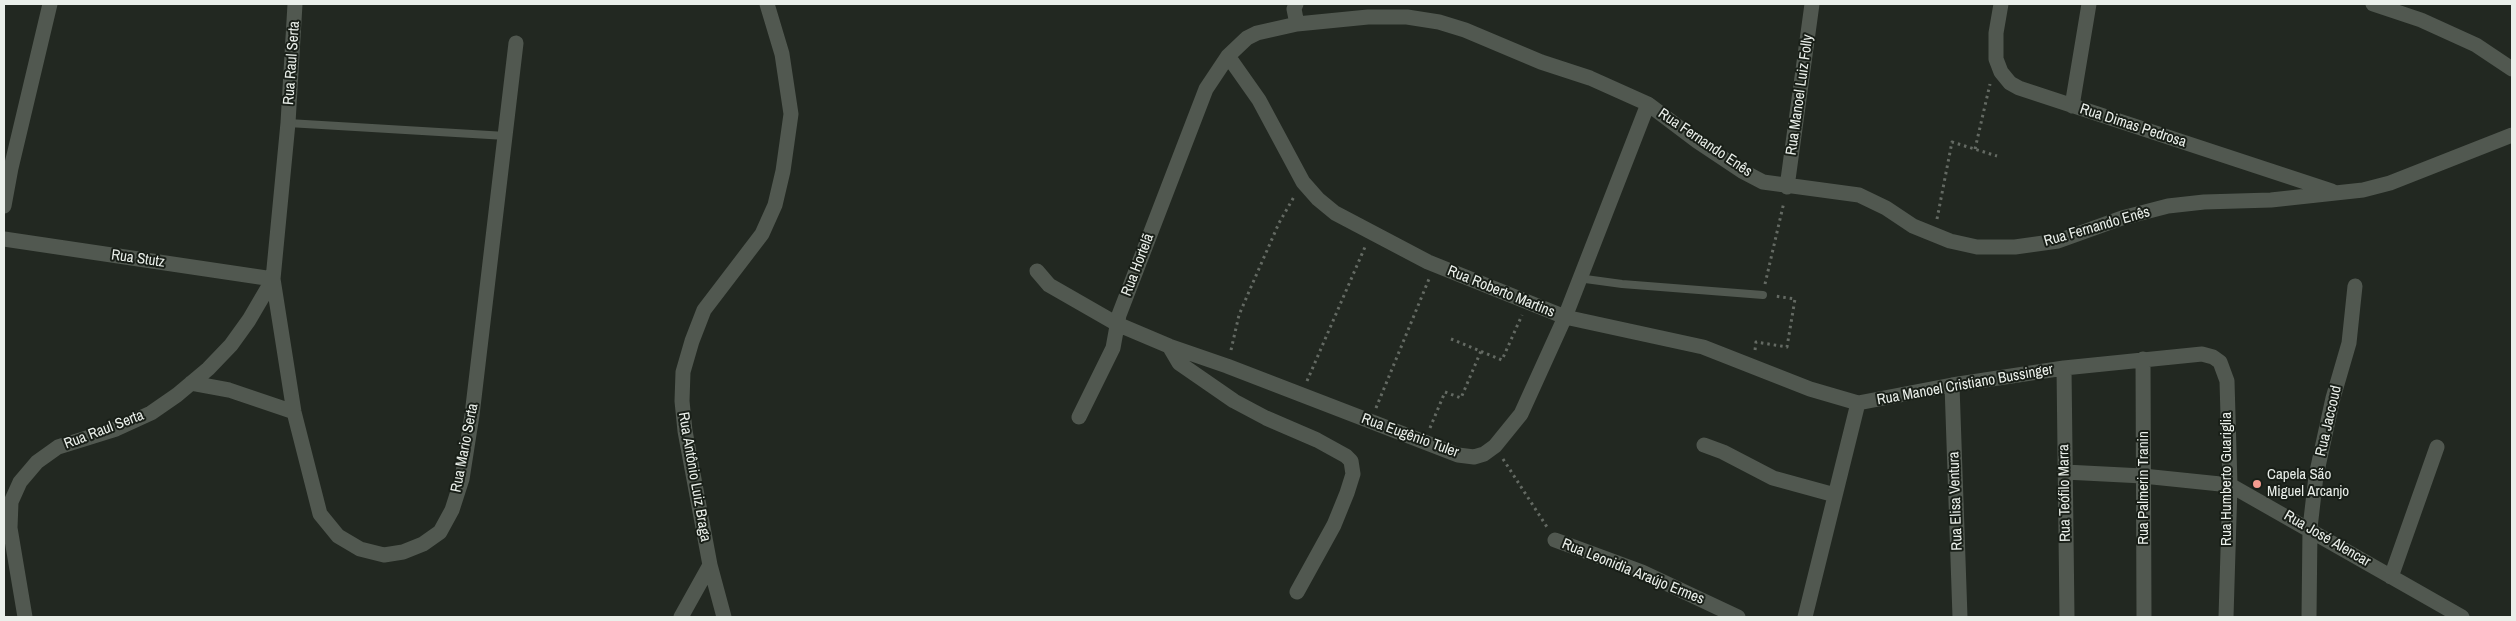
<!DOCTYPE html>
<html>
<head>
<meta charset="utf-8">
<style>
  body { margin:0 }
  #map { position:relative; width:2516px; height:621px; overflow:hidden; background:#222821; font-family:"Archivo Narrow",sans-serif }
  canvas { display:block }
  .frame { position:absolute; inset:0; border:5px solid #eaefea; pointer-events:none }
</style>
</head>
<body>
<div id="map">
<canvas width="2516" height="621"></canvas>
<div class="frame"></div>
</div>
<script>
const ctx = document.querySelector('canvas').getContext('2d');
ctx.lineJoin = 'round';
const toPath = rows => new Path2D(rows.map(r => 'M' + r).join(''));
function trace(path, color, width, dash) { ctx.strokeStyle = color; ctx.lineWidth = width; ctx.lineCap = dash ? 'butt' : 'round'; ctx.setLineDash(dash || []); ctx.stroke(path); }
function drawText(font, color, halo, rows, align = 'center') {
  ctx.font = font + ' "Archivo Narrow",sans-serif'; ctx.lineWidth = 4; ctx.setLineDash([]); ctx.textBaseline = 'middle'; ctx.strokeStyle = halo; ctx.fillStyle = color; for (const [text, x, y, turn = 0] of rows) {
    ctx.save(); ctx.translate(x, y); ctx.rotate((+turn || 0) * Math.PI / 180); ctx.textAlign = isNaN(turn) ? turn : align; if (halo) ctx.strokeText(text, 0, 0); ctx.fillText(text, 0, 0); ctx.restore();
  }
}
trace(toPath([
  [1975,149,1990,84],
  [1937,219,1952,142,1997,156],
  [1765,284,1784,202],
  [1451,339,1502,360,1522,315],
  [1231,350,1239,315,1251,287,1279,223,1295,195],
  [1755,350,1756,342,1787,347,1795,299,1775,296],
  [1307,381,1365,247],
  [1376,408,1429,279],
  [1430,428,1445,392,1461,398,1481,351],
  [1503,459,1547,527]
]), '#646a63', 3, [2.5, 4]);
trace(toPath([
  [288,123,506,136],
  [1578,278,1622,284,1763,295]
]), '#515850', 8);
trace(toPath([
  [1296,4,1294,9,1297,24],
  [2001,4,1996,33,1996,59,2001,72,2010,83,2019,88,2332,191],
  [2373,4,2421,20,2476,45,2512,69],
  [1228,56,1259,100,1303,182,1318,199,1335,213,1428,262,1565,317,1703,347,1810,389,1858,403,1952,385,2064,368,2202,354,2213,357,2220,362,2227,381,2230,485,2226,617],
  [2072,106,2089,4],
  [1787,187,1812,4],
  [4,206,11,168,50,4],
  [4,239,273,279],
  [1037,271,1049,285,1117,324,1169,346],
  [273,279,294,412,320,514,338,536,360,549,384,555,403,552,423,544,440,532,452,510,462,479,472,415,516,43],
  [2143,359,2144,617],
  [2064,368,2067,617],
  [191,383,229,390,294,412],
  [1952,385,1960,617],
  [1079,417,1113,348,1119,315,1206,89,1228,56,1247,38,1257,33,1297,24,1368,17,1407,17,1439,22,1465,30,1541,62,1590,78,1648,104,1697,141,1742,171,1763,182,1859,195,1886,208,1913,226,1950,241,1977,247,2015,247,2058,241,2122,218,2168,206,2204,202,2271,200,2363,190,2390,183,2512,135],
  [1704,445,1723,452,1773,478,1835,495],
  [2065,472,2143,476,2230,485,2462,617],
  [1555,540,1642,572,1738,617],
  [2391,577,2437,447],
  [1297,592,1334,525,1347,493,1353,474,1351,461,1346,456,1317,440,1266,418,1234,401,1179,363,1169,346,1227,366,1458,455,1474,457,1484,454,1495,446,1521,414,1565,317,1648,104],
  [25,617,10,528,11,502,20,482,37,462,58,447,116,429,151,413,177,395,208,369,231,345,249,320,273,279,288,123,295,4],
  [681,617,710,565],
  [724,617,710,565,685,431,682,401,683,372,692,341,704,310,762,234,775,205,783,171,791,114,782,54,767,4],
  [1805,617,1858,403],
  [2309,617,2310,528,2316,476,2333,398,2349,343,2355,286]
]), '#515850', 15);
for (const [x, y, r, color] of [
  [2257,484,5,"#f59c90"]
]) { const dot = new Path2D(); dot.arc(x, y, r, 0, 2 * Math.PI); ctx.fillStyle = color; ctx.fill(dot); trace(dot, '#191f18', 2); }
drawText('15px', '#eaefea', '#191f18', [
  ["Rua Raul Serta",292,63,-86],
  ["Rua Manoel Luiz Folly",1800,95,-82],
  ["Rua Dimas Pedrosa",2133,126,18],
  ["Rua Fernando Enês",1705,143,34],
  ["Rua Fernando Enês",2097,227,-16],
  ["Rua Stutz",138,259,8],
  ["Rua Hortelã",1138,265,-69],
  ["Rua Roberto Martins",1501,292,22],
  ["Rua Manoel Cristiano Bussinger",1965,385,-10],
  ["Rua Jaccoud",2329,421,-77],
  ["Rua Raul Serta",104,430,-21],
  ["Rua Eugênio Tuler",1410,436,20],
  ["Rua Mario Serta",465,448,-79],
  ["Rua Antônio Luiz Braga",694,477,80],
  ["Rua Humberto Guariglia",2227,479,-90],
  ["Rua Palmerin Tranin",2144,488,-90],
  ["Rua Teófilo Marra",2065,493,-91],
  ["Rua Elisa Ventura",1956,501,-92],
  ["Rua José Alencar",2327,539,30],
  ["Rua Leonidia Araújo Ermes",1633,572,22]
]);
drawText('15px', '#eaefea', '#191f18', [
  ["Capela São",2267,475],
  ["Miguel Arcanjo",2267,492]
], 'left');
</script>
</body>
</html>
